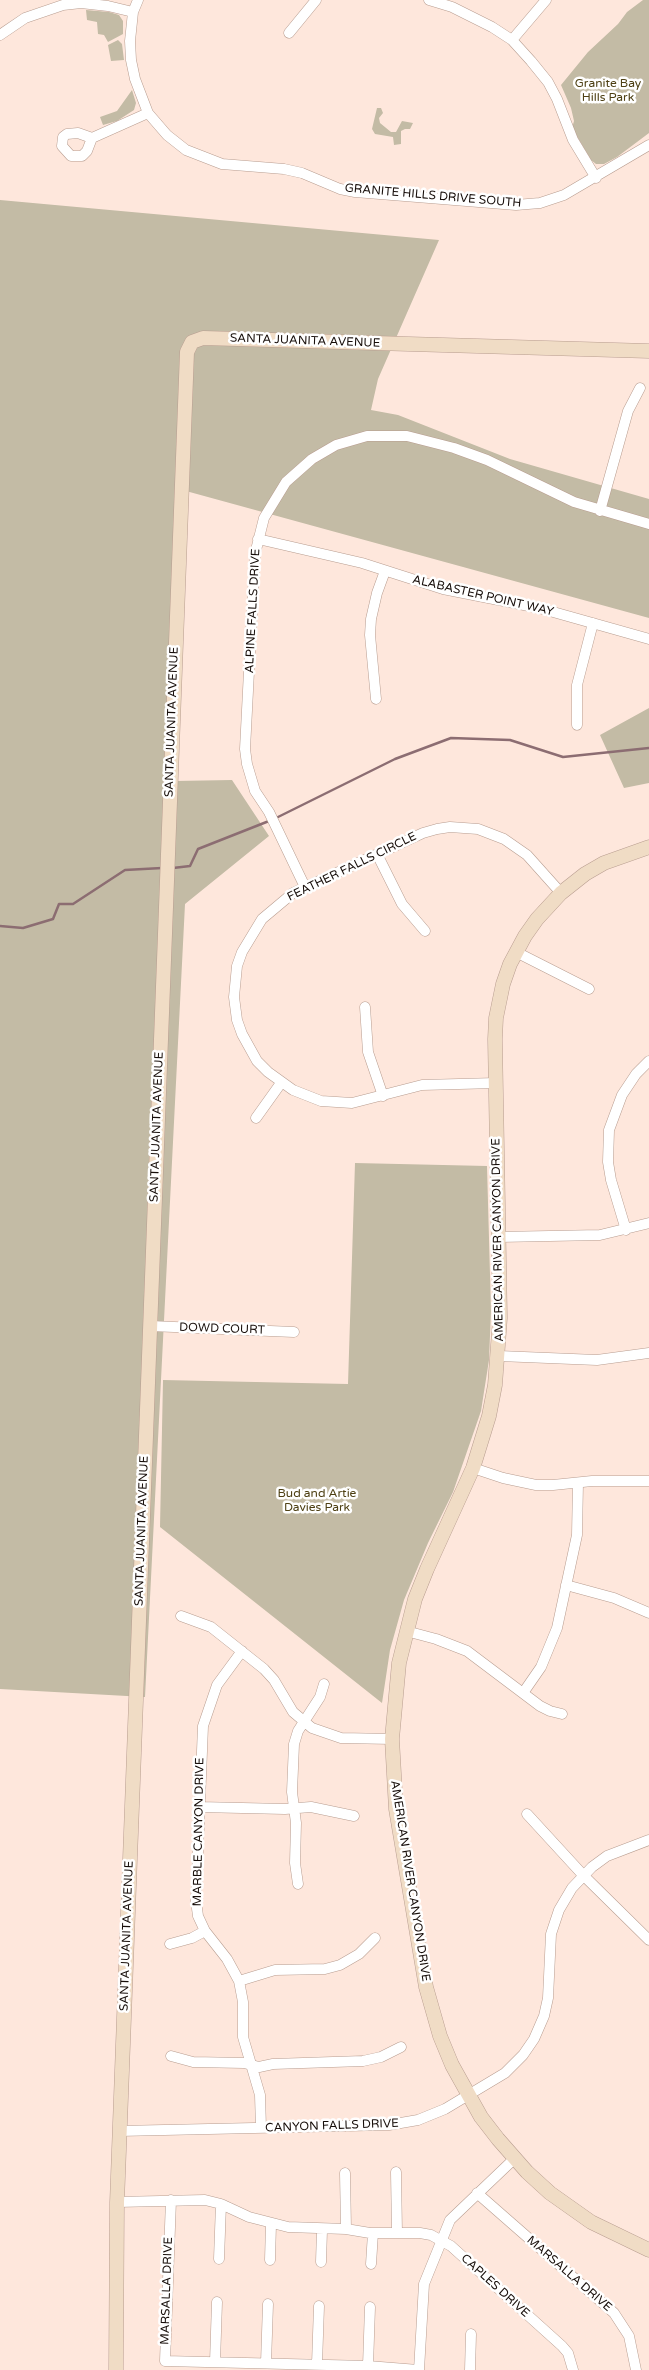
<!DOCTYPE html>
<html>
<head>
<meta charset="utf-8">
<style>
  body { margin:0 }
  canvas { display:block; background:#fee7dc }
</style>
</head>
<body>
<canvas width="649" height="2370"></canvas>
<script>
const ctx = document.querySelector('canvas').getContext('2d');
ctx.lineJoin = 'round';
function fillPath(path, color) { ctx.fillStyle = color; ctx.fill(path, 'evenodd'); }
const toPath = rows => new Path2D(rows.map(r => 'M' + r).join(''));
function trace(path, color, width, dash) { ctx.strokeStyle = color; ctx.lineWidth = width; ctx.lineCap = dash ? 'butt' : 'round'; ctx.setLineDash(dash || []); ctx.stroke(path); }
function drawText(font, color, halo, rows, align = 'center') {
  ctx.font = font + ' "Varela Round",sans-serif'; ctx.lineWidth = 5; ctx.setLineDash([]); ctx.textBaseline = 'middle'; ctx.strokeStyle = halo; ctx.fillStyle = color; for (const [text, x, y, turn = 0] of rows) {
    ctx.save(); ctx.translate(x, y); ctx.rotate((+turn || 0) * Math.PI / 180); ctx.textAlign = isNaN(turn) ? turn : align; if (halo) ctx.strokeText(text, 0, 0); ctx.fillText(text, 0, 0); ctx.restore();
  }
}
fillPath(toPath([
  [643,0,649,0,649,133,617,157,604,164,596,164,591,160,572,128,574,121,571,108,561,85,588,52,618,24,627,12],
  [86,10,109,12,119,15,123,21,123,34,108,42,104,35,98,34,97,22,87,20],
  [118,40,122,44,124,60,111,61,108,45],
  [132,90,136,103,134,110,117,121,103,125,100,117,117,111],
  [377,108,381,108,383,113,379,118,380,123,391,132,396,132,402,121,413,123,410,129,405,129,401,131,401,144,394,145,393,137,375,134,372,129],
  [0,200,439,240,378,379,371,410,398,415,510,459,649,499,649,618,175,488,175,781,232,780,269,836,185,904,145,1697,0,1689],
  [649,708,649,783,624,788,600,735],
  [355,1163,487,1166,491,1311,489,1360,481,1411,453,1492,428,1543,404,1600,390,1650,382,1703,160,1527,163,1380,348,1384]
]), '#c3bba5');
trace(toPath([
  [274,819,395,759,451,738,510,740,563,757,649,748],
  [173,868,190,866,198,849,269,821],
  [0,926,23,928,53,919,59,904,73,904,125,870,162,868]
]), '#8c6d72', 2.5);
const street = toPath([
  [138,0,133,12,130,41,131,60,135,79,148,113,167,135,186,150,222,164,284,169,302,173,340,189,355,192,516,205,540,203,564,195,649,145],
  [429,0,452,7,492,27,512,40,531,61,548,82,557,99,573,140,596,178],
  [289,33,316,0],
  [0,35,25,18,63,5,81,3,108,6,133,12],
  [512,40,546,0],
  [92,138,87,151,82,156,71,156,62,146,63,137,67,134,78,133,92,138,148,113],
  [600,511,628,411,640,388],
  [258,539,362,563,443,589,539,608,649,639],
  [376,699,370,635,371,619,377,593,385,571],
  [577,725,577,685,593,623],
  [377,854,402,904,425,931],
  [305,887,269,812,255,791,247,764,245,749,255,554,264,518,286,482,312,459,336,445,367,436,407,436,454,448,487,460,574,502,649,524],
  [516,952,589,989],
  [365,1007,368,1052,383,1096],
  [496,1083,422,1085,352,1103,321,1101,293,1090,268,1072,257,1061,242,1034,237,1020,234,997,237,966,242,952,262,919,293,893,423,833,437,829,450,827,478,829,504,839,527,855,561,893],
  [256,1118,281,1083],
  [626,1230,611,1180,608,1162,609,1130,622,1095,636,1074,649,1061],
  [499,1237,600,1235,649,1223],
  [150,1326,294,1332],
  [499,1356,597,1360,649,1353],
  [473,1468,503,1478,536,1485,553,1485,592,1481,649,1481],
  [566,1585,614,1598,649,1613],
  [181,1616,211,1627,264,1669,274,1680,293,1712,312,1728,341,1738,392,1739],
  [406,1631,436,1639,467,1651,540,1706,550,1711,562,1714],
  [242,1651,217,1685,203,1726,196,1901,198,1916,205,1931,227,1959,239,1981,243,2002,243,2037,260,2095,261,2128],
  [523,1693,541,1667,557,1628,577,1535,578,1483],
  [199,1807,285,1809,311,1807,354,1816],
  [527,1814,583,1875,649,1940],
  [298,1884,295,1863,296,1823,292,1792,294,1744,298,1731,320,1697,324,1684],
  [170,1944,192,1938,205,1931],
  [239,1981,275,1970,325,1969,340,1965,359,1954,375,1938],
  [171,2056,193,2062,244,2063,259,2067,273,2064,363,2061,381,2057,401,2047],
  [119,2131,389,2125,418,2120,445,2109,505,2073,523,2055,534,2039,544,2016,548,1998,551,1934,559,1910,572,1888,592,1867,607,1856,649,1840],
  [396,2172,397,2233],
  [345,2173,346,2229],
  [477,2193,614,2313,629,2336,636,2370],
  [171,2200,165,2361,368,2366,418,2370],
  [117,2202,205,2200,221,2204,249,2217,288,2227,346,2229,370,2233,420,2233,431,2235,451,2246,562,2346,568,2353,573,2370],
  [219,2259,221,2204],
  [270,2260,271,2224],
  [321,2262,322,2230],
  [371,2264,373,2233],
  [215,2362,217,2302],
  [266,2363,268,2304],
  [317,2364,319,2306],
  [368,2366,370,2307],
  [419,2370,424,2284,450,2220,514,2159],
  [470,2370,471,2334]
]);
const secondary = toPath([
  [649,847,604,863,585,874,561,893,537,919,525,936,510,964,503,984,496,1018,495,1039,500,1318,495,1385,489,1416,473,1468,427,1569,415,1599,399,1663,392,1739,396,1809,426,1987,440,2036,452,2065,481,2117,498,2139,527,2172,550,2193,591,2222,649,2250],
  [116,2370,117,2202,187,352,192,342,203,338,649,351]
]);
trace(street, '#b89d90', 11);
trace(secondary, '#b89d90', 15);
trace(street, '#fff', 10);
trace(secondary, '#f0dcc5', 14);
drawText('12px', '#4e4014', '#fff', [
  ["Granite Bay",608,84],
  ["Hills Park",608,98],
  ["Bud and Artie",317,1494],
  ["Davies Park",317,1508]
]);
drawText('12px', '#160d09', '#fff', [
  ["GRANITE HILLS DRIVE SOUTH",433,196,5],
  ["SANTA JUANITA AVENUE",305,341,2],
  ["ALABASTER POINT WAY",483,596,13],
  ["ALPINE FALLS DRIVE",253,611,-87],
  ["SANTA JUANITA AVENUE",172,722,-88],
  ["FEATHER FALLS CIRCLE",352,867,-26],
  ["SANTA JUANITA AVENUE",157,1127,-88],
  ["AMERICAN RIVER CANYON DRIVE",498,1240,-91],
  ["DOWD COURT",222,1329,2],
  ["SANTA JUANITA AVENUE",142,1531,-88],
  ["MARBLE CANYON DRIVE",199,1832,-89],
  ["AMERICAN RIVER CANYON DRIVE",410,1881,81],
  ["SANTA JUANITA AVENUE",127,1936,-88],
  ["CANYON FALLS DRIVE",332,2126,-2],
  ["MARSALLA DRIVE",569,2274,41],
  ["CAPLES DRIVE",495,2286,42],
  ["MARSALLA DRIVE",167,2291,-88]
]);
</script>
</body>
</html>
